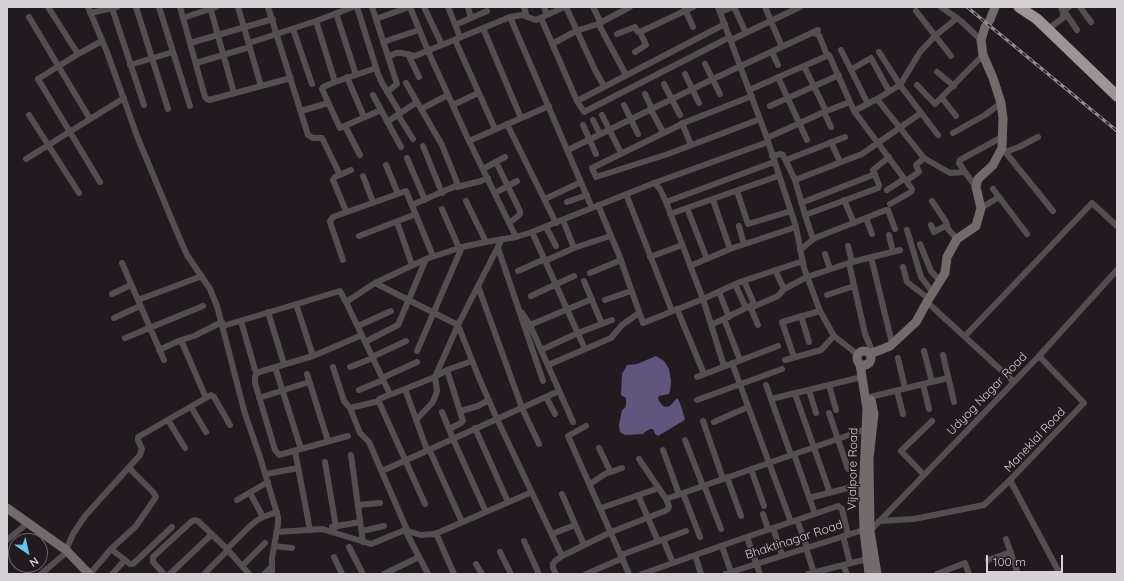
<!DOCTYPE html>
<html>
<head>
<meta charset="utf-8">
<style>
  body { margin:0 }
  #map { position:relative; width:1124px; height:581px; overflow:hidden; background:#211b1f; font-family:Quicksand,sans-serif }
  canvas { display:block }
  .frame { position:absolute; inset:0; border:8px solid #d4d0d3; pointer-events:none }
  .north { position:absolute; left:8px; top:533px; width:40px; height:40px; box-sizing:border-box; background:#211b1f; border:1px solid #696367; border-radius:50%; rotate:146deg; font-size:11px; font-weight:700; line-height:16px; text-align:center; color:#d4d0d3 }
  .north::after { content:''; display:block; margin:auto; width:14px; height:18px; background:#65c5ee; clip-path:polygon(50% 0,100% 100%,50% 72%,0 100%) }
  .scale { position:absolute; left:986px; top:555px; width:77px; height:18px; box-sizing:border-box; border:2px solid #d4d0d3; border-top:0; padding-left:5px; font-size:12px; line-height:14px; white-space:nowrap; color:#d4d0d3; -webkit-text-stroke:3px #211b1f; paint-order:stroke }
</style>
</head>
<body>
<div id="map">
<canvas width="1124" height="581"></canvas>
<div class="frame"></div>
<div class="north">N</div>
<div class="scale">100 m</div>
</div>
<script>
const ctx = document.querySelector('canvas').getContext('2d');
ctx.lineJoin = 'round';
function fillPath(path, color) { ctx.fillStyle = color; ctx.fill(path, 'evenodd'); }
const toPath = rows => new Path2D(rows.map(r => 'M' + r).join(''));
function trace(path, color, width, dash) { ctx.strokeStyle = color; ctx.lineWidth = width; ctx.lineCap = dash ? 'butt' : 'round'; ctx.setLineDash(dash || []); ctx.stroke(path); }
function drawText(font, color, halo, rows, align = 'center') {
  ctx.font = font + ' Quicksand,sans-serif'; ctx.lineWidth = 3.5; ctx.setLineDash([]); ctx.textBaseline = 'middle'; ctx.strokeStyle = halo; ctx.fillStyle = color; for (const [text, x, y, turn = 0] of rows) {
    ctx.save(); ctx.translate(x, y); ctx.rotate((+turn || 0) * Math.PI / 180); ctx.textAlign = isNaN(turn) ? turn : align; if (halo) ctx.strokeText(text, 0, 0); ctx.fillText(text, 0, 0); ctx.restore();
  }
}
fillPath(toPath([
  [656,356,664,361,669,369,671,381,670,391,669,394,659,396,658,398,659,401,663,406,666,407,670,406,677,398,680,403,685,419,683,421,658,436,655,434,653,429,650,429,645,432,643,434,625,435,620,432,619,425,622,410,625,408,626,405,626,398,621,395,622,374,627,365,637,364]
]), '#5f557d');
trace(toPath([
  [48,7,78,54],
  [88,7,107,52,137,136,176,230,187,255,210,289,217,306,245,414,260,457,278,517,278,524,272,558,272,574],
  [136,7,168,109],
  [159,7,190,106],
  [180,7,205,97,207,99,209,100,291,78],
  [210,7,234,93],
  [238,7,261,86],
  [268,7,308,135,313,138,322,138,323,140,340,175],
  [357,7,378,74,382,83,400,113],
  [372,7,397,84,387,92],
  [410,7,428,51,469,141,516,237],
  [424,7,442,45],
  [448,7,460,37],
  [468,7,471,18],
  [524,7,527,17],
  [544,7,547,15],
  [566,7,595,70,604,86],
  [593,7,599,19,599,25,626,75],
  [684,7,693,27],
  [718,7,767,138,796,227,804,268,820,311,834,336,857,354],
  [734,7,746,33],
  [765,7,782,47],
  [941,7,961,21,981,40],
  [1061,7,1063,12,1067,15,1077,30],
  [1080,7,1091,22],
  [112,8,144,105],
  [916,11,951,56],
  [720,12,733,7],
  [90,13,117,7],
  [336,13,356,75],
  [29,17,90,119],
  [510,17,592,208],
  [183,18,216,7],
  [541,18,577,101,584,112,730,37],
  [376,19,409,7],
  [316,21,335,82],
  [455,25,487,11],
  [483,28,521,118],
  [293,29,312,84],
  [1048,29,1063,18,1063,12,1069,7],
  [813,33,819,35,827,55],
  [617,34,635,27,638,32,640,32,693,7],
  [455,40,495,129],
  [731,40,800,7],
  [383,42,419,30],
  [190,43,273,19],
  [249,43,316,21,353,7],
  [552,44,576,31,598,24,630,7],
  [841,50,868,104],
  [635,52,646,45,640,32],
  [772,52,778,65],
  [879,52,900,85,938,135],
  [408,54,419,77],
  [388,57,396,53,402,53,415,56,510,17,522,15,536,20,564,7],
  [196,63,250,47],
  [705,64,720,94],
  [130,65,173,52],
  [804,66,826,111],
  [376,68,335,82,323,87,322,89,340,128,381,110],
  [852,69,871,58,889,91],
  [937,72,954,86],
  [685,74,699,103],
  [347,77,364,117],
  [778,77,807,140],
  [406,83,442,145,458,185,412,205],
  [664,84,680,115],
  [917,85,935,104,983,55],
  [749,90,829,55,854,111,912,189,911,192,890,204],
  [645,94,652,109],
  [373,95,401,147],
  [752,96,686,122,592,168,596,177,668,154,760,119],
  [942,98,956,116],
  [877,99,924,158,950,173,965,172,976,187],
  [577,101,725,24],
  [453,105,478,93],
  [624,105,638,134],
  [770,106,839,75],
  [421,109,448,95],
  [651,110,663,132],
  [301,111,328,103],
  [854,111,877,99,900,85,920,52,935,36,957,18],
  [824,112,831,127],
  [29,115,79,193],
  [398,115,413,139],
  [602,115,621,153],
  [593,120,600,134],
  [387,122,417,102],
  [682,123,691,145],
  [507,124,556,223],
  [583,125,596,154],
  [345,126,360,155],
  [953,133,985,115,1001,103],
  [767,138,824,112,850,102],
  [469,141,549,106],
  [831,142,840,162],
  [423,146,442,193],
  [1002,148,1053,211],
  [568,150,713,79,818,30],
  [1005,152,1019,147,1038,137],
  [772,156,781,154,783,155,795,180,805,215,813,239],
  [407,158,425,200],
  [26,159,124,98],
  [786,160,845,137],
  [496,162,520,211,520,214,518,216,509,223],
  [386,165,398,194],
  [483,169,505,157],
  [965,172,959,163,960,160,1002,137],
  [363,176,373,202],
  [795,180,862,154,921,113],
  [906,181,919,172,916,165,924,158],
  [100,182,38,79,78,54,102,41],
  [654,183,660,189,666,202,703,299,724,366],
  [457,187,481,181,488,178],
  [993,189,1027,234],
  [887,190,904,179],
  [737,191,748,224,791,211],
  [495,193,517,181],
  [626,194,672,311],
  [545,199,581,182],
  [713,200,730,249],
  [844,200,854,223],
  [466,201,486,242],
  [932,201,946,222,948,229,957,239],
  [567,202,587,195],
  [666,202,774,162],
  [801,203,875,174],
  [598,205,619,255,643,323,703,299,740,282,803,261],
  [687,208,707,259],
  [981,208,999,197],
  [442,209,459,248],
  [346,211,333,180,335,177,351,170],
  [670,214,778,176],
  [805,215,878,188,879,185,873,170,889,157],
  [866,218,872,234],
  [563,220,574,248],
  [397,222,412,265],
  [931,225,934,232,947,225],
  [739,226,744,244],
  [546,227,556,246],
  [907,230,921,277,933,293],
  [532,232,585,349],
  [889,235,893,252],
  [359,236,416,214],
  [920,244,931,271,940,281],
  [848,246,852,262],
  [498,248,543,381],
  [800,250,815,238,886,210,888,210,895,229],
  [825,254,830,269],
  [650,257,682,245],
  [871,257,892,343],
  [343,260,331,225,330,221,333,217,406,191,433,256],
  [545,261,574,248,610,236],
  [122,263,164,360],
  [849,263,865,334,873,353],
  [690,266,730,249,796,227],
  [903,267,907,282,929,299],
  [775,270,784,289],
  [518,271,545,259],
  [590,273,621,260],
  [584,281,602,324],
  [744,281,755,306],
  [375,283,458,325,479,378,497,419,562,556],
  [735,284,746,308],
  [478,286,522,408,539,444],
  [719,292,729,317],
  [112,294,131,285],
  [827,295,854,286],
  [531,296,574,276],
  [138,300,202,276],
  [605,300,631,291],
  [346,302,375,283,426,259,462,247,486,242,516,237,532,232,654,183,768,142],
  [927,302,1014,382],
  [296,304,313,356],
  [750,306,758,325],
  [677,309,704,374],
  [268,312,284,364],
  [522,313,530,325,573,422],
  [801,316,809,342],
  [114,318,140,306],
  [724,319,740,360],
  [241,321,256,373],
  [530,325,592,299],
  [711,325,750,306,755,306,778,296,784,289,807,277,852,262,900,250],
  [223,326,340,291,346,302,389,392,389,395,379,399,379,402,425,504],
  [358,326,391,311],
  [965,336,1092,203,1117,226],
  [125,338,203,306],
  [181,340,206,398],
  [365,342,398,325,426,259],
  [159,350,181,340,194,336,222,322],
  [541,350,578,333,612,320],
  [417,351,462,247],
  [924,351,932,382],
  [943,355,954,402],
  [1039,356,1084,403,1010,480,1060,574],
  [372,357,406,341],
  [794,357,782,322,820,311],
  [898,358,905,388],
  [785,360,821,350,834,336],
  [732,363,791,522],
  [548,365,611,338,622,325,639,313],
  [275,367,301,449],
  [333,367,344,401,350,408,360,433,369,442,407,530],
  [350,367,373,358],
  [447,370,463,421,461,423,449,429],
  [307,374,328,441],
  [697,377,778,346],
  [382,378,417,362],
  [923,384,929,409],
  [766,385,791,455],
  [829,385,836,410],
  [405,389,435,377,447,370,472,361],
  [359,390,383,380],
  [809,390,816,413],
  [897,391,903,414],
  [795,394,830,493],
  [389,395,405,389,427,450],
  [546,397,555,414],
  [870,397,948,378],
  [259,398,309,382],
  [771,399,862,377],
  [697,400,782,369],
  [191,407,206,432],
  [350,408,379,401],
  [461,411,478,406,489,400],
  [442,412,453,439,486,512],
  [829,413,848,469],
  [168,420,185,448],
  [416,420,432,403,435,397,437,391,435,377,458,325,502,239],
  [703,421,723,479],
  [714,422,748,407],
  [586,426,568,436,629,574],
  [475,428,508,502],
  [348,436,279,455,275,450,255,383,255,376,259,372,313,356,362,335],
  [685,440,703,486],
  [599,448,610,471],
  [429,449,462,522],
  [663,450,679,494],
  [295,451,310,530],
  [794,454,815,514],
  [351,455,363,542],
  [325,462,336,527],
  [751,469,764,506],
  [382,471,559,391],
  [266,474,298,468],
  [924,475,901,451,932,421],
  [727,477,741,516],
  [590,484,605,474,622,468],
  [704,485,721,529],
  [250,493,263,517],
  [683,493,700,537],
  [562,494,584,545],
  [638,495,658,541],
  [809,498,863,484],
  [666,499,869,428],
  [237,500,268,482],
  [358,505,380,503],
  [601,508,659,488],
  [763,514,768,529],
  [797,520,807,547],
  [879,521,914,519,984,505,1010,480],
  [332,527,360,522],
  [773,528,782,555],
  [405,530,428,574],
  [362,531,384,526],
  [277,532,322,529,371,544,405,530,420,535,435,534,532,492],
  [436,533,454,574],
  [552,534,575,525],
  [843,536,850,563],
  [747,537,760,574],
  [663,539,673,563],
  [1006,539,1018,574],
  [7,540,28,523],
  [524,541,539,574],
  [274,546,292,548],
  [722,546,731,572],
  [349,547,363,574],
  [806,548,814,573],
  [111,549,130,564,133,564,172,527],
  [227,549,249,527,256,521,263,517,277,512],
  [66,550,73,534,85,516,140,455,142,449,138,440,138,437,211,395,214,397,230,425],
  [500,552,511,574],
  [621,555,686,531],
  [695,555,701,574],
  [334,557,342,574],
  [988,560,1011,552],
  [476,564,482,574],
  [843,565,847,574],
  [242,566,265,543],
  [41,574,67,552],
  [90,574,111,549,136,526,156,497,153,492,129,468],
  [112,574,125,560],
  [164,574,153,562,153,557,192,521,195,520,198,521,227,549,249,574],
  [170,574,212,534],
  [204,574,228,550],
  [264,574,272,566],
  [384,574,419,557],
  [556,574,553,568,553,564,555,561,562,556,611,532,665,511,668,509,669,506,666,499,639,459],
  [586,574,623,558],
  [642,574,735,541,838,506,842,509,848,535],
  [725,574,860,531,870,531,1039,356,1117,270],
  [808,574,867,559],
  [937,574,965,563,969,574]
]), '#534f50', 6);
trace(toPath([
  '857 358a7 7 0 1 1 14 0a7 7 0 1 1-14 0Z',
  [870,354,890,346,916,322,927,302,945,273,947,257,957,239,976,226,981,208,976,187,978,179,993,165,1002,148,1003,118,1001,103,993,78,983,55,981,40,985,27,990,20,995,7],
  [860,364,867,409,863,495,864,531,869,574],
  [871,400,874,414,869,458,870,531,877,574],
  [7,508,66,550,89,574]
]), '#716b6c', 9);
trace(toPath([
  [1019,7,1037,19,1117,96]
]), '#9d9496', 11);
const rail = toPath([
  [967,7,1117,131]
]);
trace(rail, '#938e91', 3);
trace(rail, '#211b1f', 1.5, [4.5]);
drawText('12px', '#d4d0d3', '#211b1f', [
  ["Udyog Nagar Road",987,394,-46],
  ["Maneklal Road",1035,440,-47],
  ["Vijalpore Road",853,469,-89],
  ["Bhaktinagar Road",794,540,-18]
]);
</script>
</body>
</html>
